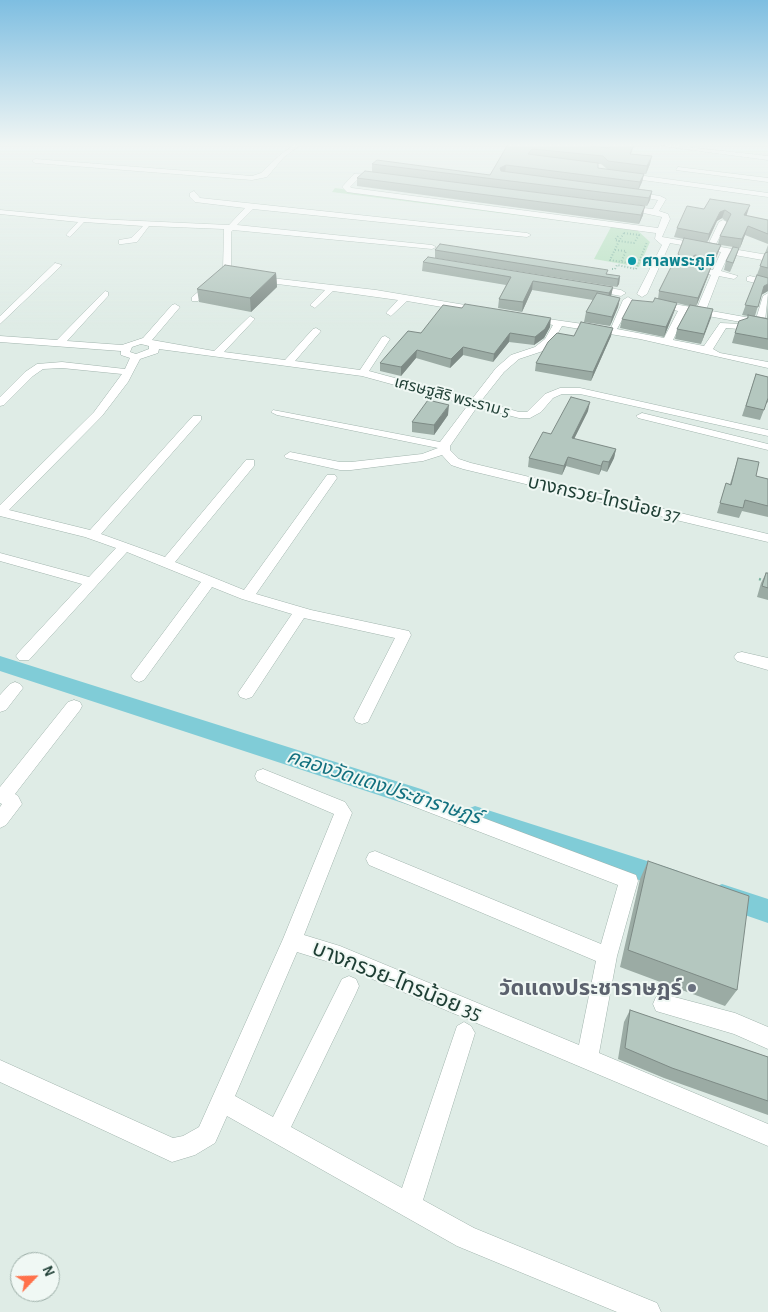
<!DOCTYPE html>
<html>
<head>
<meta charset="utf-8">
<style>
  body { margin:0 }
  #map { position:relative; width:768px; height:1312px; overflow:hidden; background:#dfece6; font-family:"Alegreya Sans",sans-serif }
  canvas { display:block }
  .north { position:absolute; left:10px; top:1252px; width:50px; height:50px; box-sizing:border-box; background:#f0f8f4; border:1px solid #9caea7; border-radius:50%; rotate:66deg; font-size:14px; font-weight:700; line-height:20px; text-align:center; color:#1e3e34 }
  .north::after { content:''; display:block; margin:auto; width:18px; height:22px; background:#ff714a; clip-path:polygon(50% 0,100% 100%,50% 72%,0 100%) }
</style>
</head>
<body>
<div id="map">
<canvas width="768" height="1312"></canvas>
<div class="north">N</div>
</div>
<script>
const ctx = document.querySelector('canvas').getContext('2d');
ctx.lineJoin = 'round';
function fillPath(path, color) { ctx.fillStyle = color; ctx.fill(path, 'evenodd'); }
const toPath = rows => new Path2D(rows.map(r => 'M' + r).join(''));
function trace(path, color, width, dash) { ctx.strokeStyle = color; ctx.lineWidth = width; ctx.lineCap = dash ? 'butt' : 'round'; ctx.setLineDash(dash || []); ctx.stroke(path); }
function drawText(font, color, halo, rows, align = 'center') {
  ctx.font = font + ' "Alegreya Sans","Noto Sans Thai",sans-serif'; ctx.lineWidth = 4; ctx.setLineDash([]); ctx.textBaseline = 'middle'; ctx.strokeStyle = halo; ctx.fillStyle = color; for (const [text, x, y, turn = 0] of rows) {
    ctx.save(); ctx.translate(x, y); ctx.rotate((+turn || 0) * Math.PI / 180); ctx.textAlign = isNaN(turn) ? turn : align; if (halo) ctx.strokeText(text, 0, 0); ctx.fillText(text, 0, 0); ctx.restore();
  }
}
fillPath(toPath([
  [335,188,637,230,650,242,639,267,594,259,611,227,332,192]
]), '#b5e0bf');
fillPath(toPath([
  [0,656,421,789,429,792,433,799,429,806,421,809,0,671,0,656],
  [475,806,669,868,678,871,681,879,678,887,669,890,467,823,463,816,467,809,475,806],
  [722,884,768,899,768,923,713,904,709,896,713,888,722,884]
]), '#80ccd7');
const minor = toPath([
  [292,146,299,146,284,157,267,177,252,180,35,163,32,161,35,159,252,176,261,173,280,155,292,146],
  [661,146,678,146,768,156,768,160,661,146],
  [678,167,768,178,768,182,676,170,678,167],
  [623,173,768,193,768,197,620,177,623,173],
  [354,174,379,175,383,177,379,179,359,178,350,187,352,188,658,228,662,217,621,208,625,206,653,209,658,200,628,195,628,191,660,196,666,199,659,211,668,214,670,219,662,237,708,245,719,222,723,220,727,222,715,246,768,255,768,261,729,254,721,271,738,276,734,279,719,276,706,310,756,319,763,296,768,293,765,321,768,321,768,327,686,312,673,340,704,346,720,323,742,324,744,326,739,329,726,328,713,349,720,353,768,362,768,368,640,339,562,326,552,343,543,351,519,359,504,372,481,401,519,412,527,412,545,394,560,388,580,388,768,430,768,436,580,394,562,394,553,398,541,412,530,418,519,418,477,407,450,446,450,450,459,459,471,463,768,534,768,542,463,469,451,465,442,455,423,461,351,470,340,470,286,458,284,456,290,452,340,462,351,462,422,454,438,448,277,415,271,412,273,410,440,442,468,405,362,376,159,349,158,353,140,359,128,382,102,416,9,510,90,530,193,416,201,416,201,420,101,534,165,557,246,460,254,460,254,466,175,562,244,590,327,475,335,475,337,478,256,594,311,610,404,630,409,631,411,635,368,722,362,724,356,722,354,718,395,638,304,618,252,697,246,699,240,697,238,693,292,614,242,599,212,587,144,680,139,682,134,680,131,676,134,672,201,582,127,552,29,660,19,660,16,656,19,652,82,584,0,561,0,553,89,577,116,548,85,537,0,516,0,505,94,412,122,374,62,368,43,369,33,376,4,405,0,406,0,397,25,372,37,364,62,362,125,369,130,358,121,355,121,351,0,342,0,336,57,340,105,291,108,292,108,296,67,341,122,345,143,338,172,305,175,304,180,307,152,340,214,351,250,316,255,319,253,321,224,352,285,360,313,329,316,328,321,331,295,361,360,370,382,337,385,336,390,339,369,371,472,399,496,368,511,355,535,347,545,339,553,325,527,320,527,316,611,328,623,300,628,297,633,300,617,329,664,338,678,311,651,304,656,301,697,308,711,275,704,272,708,269,713,270,721,252,670,243,647,294,642,297,637,294,662,245,655,239,656,233,347,192,342,187,354,174],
  [141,344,149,346,149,349,136,354,130,352,132,347,141,344],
  [194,191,200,198,527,233,531,235,527,237,253,209,237,225,432,245,436,247,432,249,233,230,231,232,231,270,236,274,376,290,483,308,488,311,483,314,407,301,391,316,386,313,398,300,333,291,315,308,310,305,325,290,230,278,223,271,224,229,149,226,137,242,122,244,119,244,119,240,131,238,143,226,84,222,70,237,66,235,78,222,0,214,0,210,96,219,229,225,245,208,195,202,190,197,190,193,194,191],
  [55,263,62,265,0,324,0,316,55,263],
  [750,276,768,280,768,286,747,281,747,277,750,276],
  [210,282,217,284,198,301,192,301,192,297,210,282],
  [592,285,621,290,626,293,621,296,589,290,589,286,592,285],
  [642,413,768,444,768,450,638,418,636,416,642,413],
  [742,652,768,658,768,670,737,661,734,657,737,653,742,652],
  [15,682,20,684,23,688,6,710,0,712,0,695,10,684,15,682],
  [74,700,80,702,82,706,80,710,15,794,18,796,22,804,6,825,0,828,0,807,2,804,0,803,0,787,68,702,74,700],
  [263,769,345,802,352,813,304,935,340,946,579,1045,596,961,369,865,366,859,369,853,375,851,601,944,618,885,397,800,394,795,397,790,403,788,636,875,638,881,617,956,599,1053,768,1124,768,1146,339,965,297,952,235,1096,273,1117,342,979,349,976,356,979,359,986,356,993,291,1127,402,1188,457,1026,464,1022,471,1026,475,1033,423,1200,474,1228,657,1303,661,1312,617,1312,457,1246,227,1116,215,1143,195,1155,172,1162,0,1082,0,1060,173,1138,183,1136,199,1127,283,939,334,814,257,781,255,776,257,771,263,769],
  [663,994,735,1013,768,1027,768,1049,734,1034,656,1011,653,1004,656,997,663,994]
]);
trace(minor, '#a1b4ad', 1);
trace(toPath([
  [624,233,639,235,634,243,619,241,624,233],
  [618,236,615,240,619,241,610,260,634,264],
  [615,250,626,251,621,262],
  [612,269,615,269,617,265,636,269],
  [636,269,647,242]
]), '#7cb3a0', 2, [1, 2]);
trace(toPath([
  [759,579,768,582]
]), '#7cb3a0', 2.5, [2, 3]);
fillPath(minor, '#fff');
fillPath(toPath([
  [507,146,634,146,631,154,652,156,650,164,646,174,644,174,642,182,639,189,652,191,650,200,647,206,491,187,643,215,639,224,357,186,357,178,372,172,372,164,490,175],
  [598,164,601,164,607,169,598,168],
  [710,199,747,214,746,216,768,220,768,244,745,235,740,248,721,245,718,253,712,268,711,268,708,276,696,306,713,309,701,344,675,339,677,329,689,306,677,303,674,312,664,337,620,328,622,319,653,302,658,299,659,291,676,261,678,254,684,239,674,237,677,228,704,209],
  [722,218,727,222,720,236,718,244,707,242,717,221],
  [768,245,768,291,761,295,755,316,767,318,768,299,768,350,732,343,735,333,747,318,748,316,742,315],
  [739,248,730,272,724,270,726,261],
  [435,250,608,274,620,276,619,284,617,287,435,258],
  [423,262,613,287,611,296,620,298,618,307,610,326,584,322,586,312,593,300,532,290,522,312,498,308,499,299,506,285,422,271],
  [276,273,277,287,251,312,199,302,197,289],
  [550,327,544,338,534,345,509,342,493,362,463,355,450,368,416,358,401,376,380,371,380,363,421,333],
  [574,336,611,336,591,381,535,371,536,363],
  [756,374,768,377,768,403,767,402,760,420,742,416],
  [588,411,574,439,616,449,614,458,607,472,601,470,599,475,566,466,562,475,528,467,529,458,551,434],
  [448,415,434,435,412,432,412,422],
  [738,458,756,476,768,479,768,517,742,511,739,518,717,513,726,483,730,484],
  [766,573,768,573,768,600,757,597,761,583],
  [648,861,737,990,725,1006,620,967,640,879],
  [630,1010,768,1057,768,1115,664,1078,618,1059,624,1022]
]), '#9baba4');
fillPath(toPath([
  [652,156,650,164,646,174,647,166],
  [506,165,505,173,499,177,500,168],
  [644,174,642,182,638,190,640,182],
  [652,191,650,200,647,206,649,198],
  [750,205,747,214,742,224,744,215],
  [645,206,643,215,639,224,641,215],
  [725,210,722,218,717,221,707,243,709,234,720,212],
  [748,226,745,235,740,248,742,239],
  [721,245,718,253,712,268,714,259],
  [739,248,736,257,730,272,733,263],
  [695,255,692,264,688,260],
  [711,267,708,276,696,307,698,298],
  [276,273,277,287,251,312,250,298],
  [620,276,619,284,617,287,618,279],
  [533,281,532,290,522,312,523,302],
  [768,284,768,291,761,295,764,286],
  [613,287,611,296,607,302,609,293],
  [620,298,618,307,610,326,612,317],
  [677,303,674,312,664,337,666,327],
  [713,309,711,318,701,344,704,334],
  [551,318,550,327,544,338,534,345,535,337],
  [613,328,611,336,591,381,593,372],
  [510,333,509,342,493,362,494,354],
  [463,347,463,355,450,368,451,359],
  [417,350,416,358,401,376,401,367],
  [590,402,588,411,570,447,572,438],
  [449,405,448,415,434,435,434,425],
  [616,449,614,458,607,472,609,462],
  [568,457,566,466,562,475,564,466],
  [603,461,601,470,599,475,601,466]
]), '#7e8b86');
const building = toPath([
  [507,146,589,146,609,148,611,146,633,146,630,154,652,156,647,166,608,161,603,156,532,149,528,154,598,163,598,168,644,174,640,182,506,165,500,168,501,171,652,191,649,198,372,164,377,160,490,175,507,146],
  [365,171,645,206,641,215,357,178,365,171],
  [710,199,750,205,744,215,768,220,768,234,748,226,742,239,720,236,731,214,725,210,720,212,709,234,677,228,687,206,704,209,710,199],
  [684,238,721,245,714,259,695,255,688,260,711,267,698,298,659,291,674,261,678,262,683,258,678,254,684,238],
  [440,244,608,270,606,274,620,276,618,279,435,250,440,244],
  [733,247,739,248,733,263,726,261,733,247],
  [768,252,768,268,760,266,765,253,768,252],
  [428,257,613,287,609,293,533,281,523,302,499,299,511,277,423,262,428,257],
  [225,265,276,273,250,298,197,289,225,265],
  [757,275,768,278,768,284,764,286,758,307,745,305,757,275],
  [597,293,620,298,612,317,586,312,597,293],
  [655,298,677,303,666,327,622,319,632,300,653,302,655,298],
  [465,304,551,318,545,329,535,337,510,333,494,354,463,347,451,359,417,350,401,367,380,363,408,331,421,333,443,305,462,308,465,304],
  [690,305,713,309,704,334,677,329,690,305],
  [748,315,768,319,768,339,735,333,739,321,748,318,748,315],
  [581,322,613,328,593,372,536,363,548,342,557,333,574,336,581,322],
  [756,374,768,377,768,398,764,410,746,406,756,374],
  [571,397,590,402,572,438,616,449,609,462,603,461,601,466,568,457,564,466,529,458,543,432,551,434,571,397],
  [428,400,449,405,434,425,412,422,428,400],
  [738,458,759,462,756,476,768,479,768,506,745,500,743,508,720,503,726,483,731,485,738,458],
  [766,573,768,573,768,588,762,586,766,573],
  [648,861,749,896,737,990,628,950,648,861],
  [630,1010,768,1057,768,1101,672,1068,625,1048,630,1010]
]);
fillPath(building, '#b4c7bf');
trace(building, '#7e8b86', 1);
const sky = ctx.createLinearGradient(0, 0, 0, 329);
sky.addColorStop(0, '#7ebee1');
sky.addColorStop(0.44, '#f1f6f4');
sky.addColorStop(1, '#f1f6f400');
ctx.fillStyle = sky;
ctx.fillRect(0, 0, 768, 329);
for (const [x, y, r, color] of [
  [632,261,5,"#0f9aa8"],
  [692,988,5,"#6b7280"]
]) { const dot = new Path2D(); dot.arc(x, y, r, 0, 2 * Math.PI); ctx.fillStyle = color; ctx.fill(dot); trace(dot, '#f0f8f4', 2); }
drawText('bold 16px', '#0d838f', '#f0f8f4', [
  ["ศาลพระภูมิ",642,261]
], 'left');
drawText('16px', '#1e3e34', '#f0f8f4', [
  ["เศรษฐสิริ พระราม 5",452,397,15]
]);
drawText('19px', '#1e3e34', '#f0f8f4', [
  ["บางกรวย-ไทรน้อย 37",604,499,13]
]);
drawText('italic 20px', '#12707f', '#f0f8f4', [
  ["คลองวัดแดงประชาราษฎร์",384,787,18]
]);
drawText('22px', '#1e3e34', '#f0f8f4', [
  ["บางกรวย-ไทรน้อย 35",397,981,22]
]);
drawText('bold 22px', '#5b616d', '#f0f8f4', [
  ["วัดแดงประชาราษฎร์",682,988]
], 'right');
</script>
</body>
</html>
